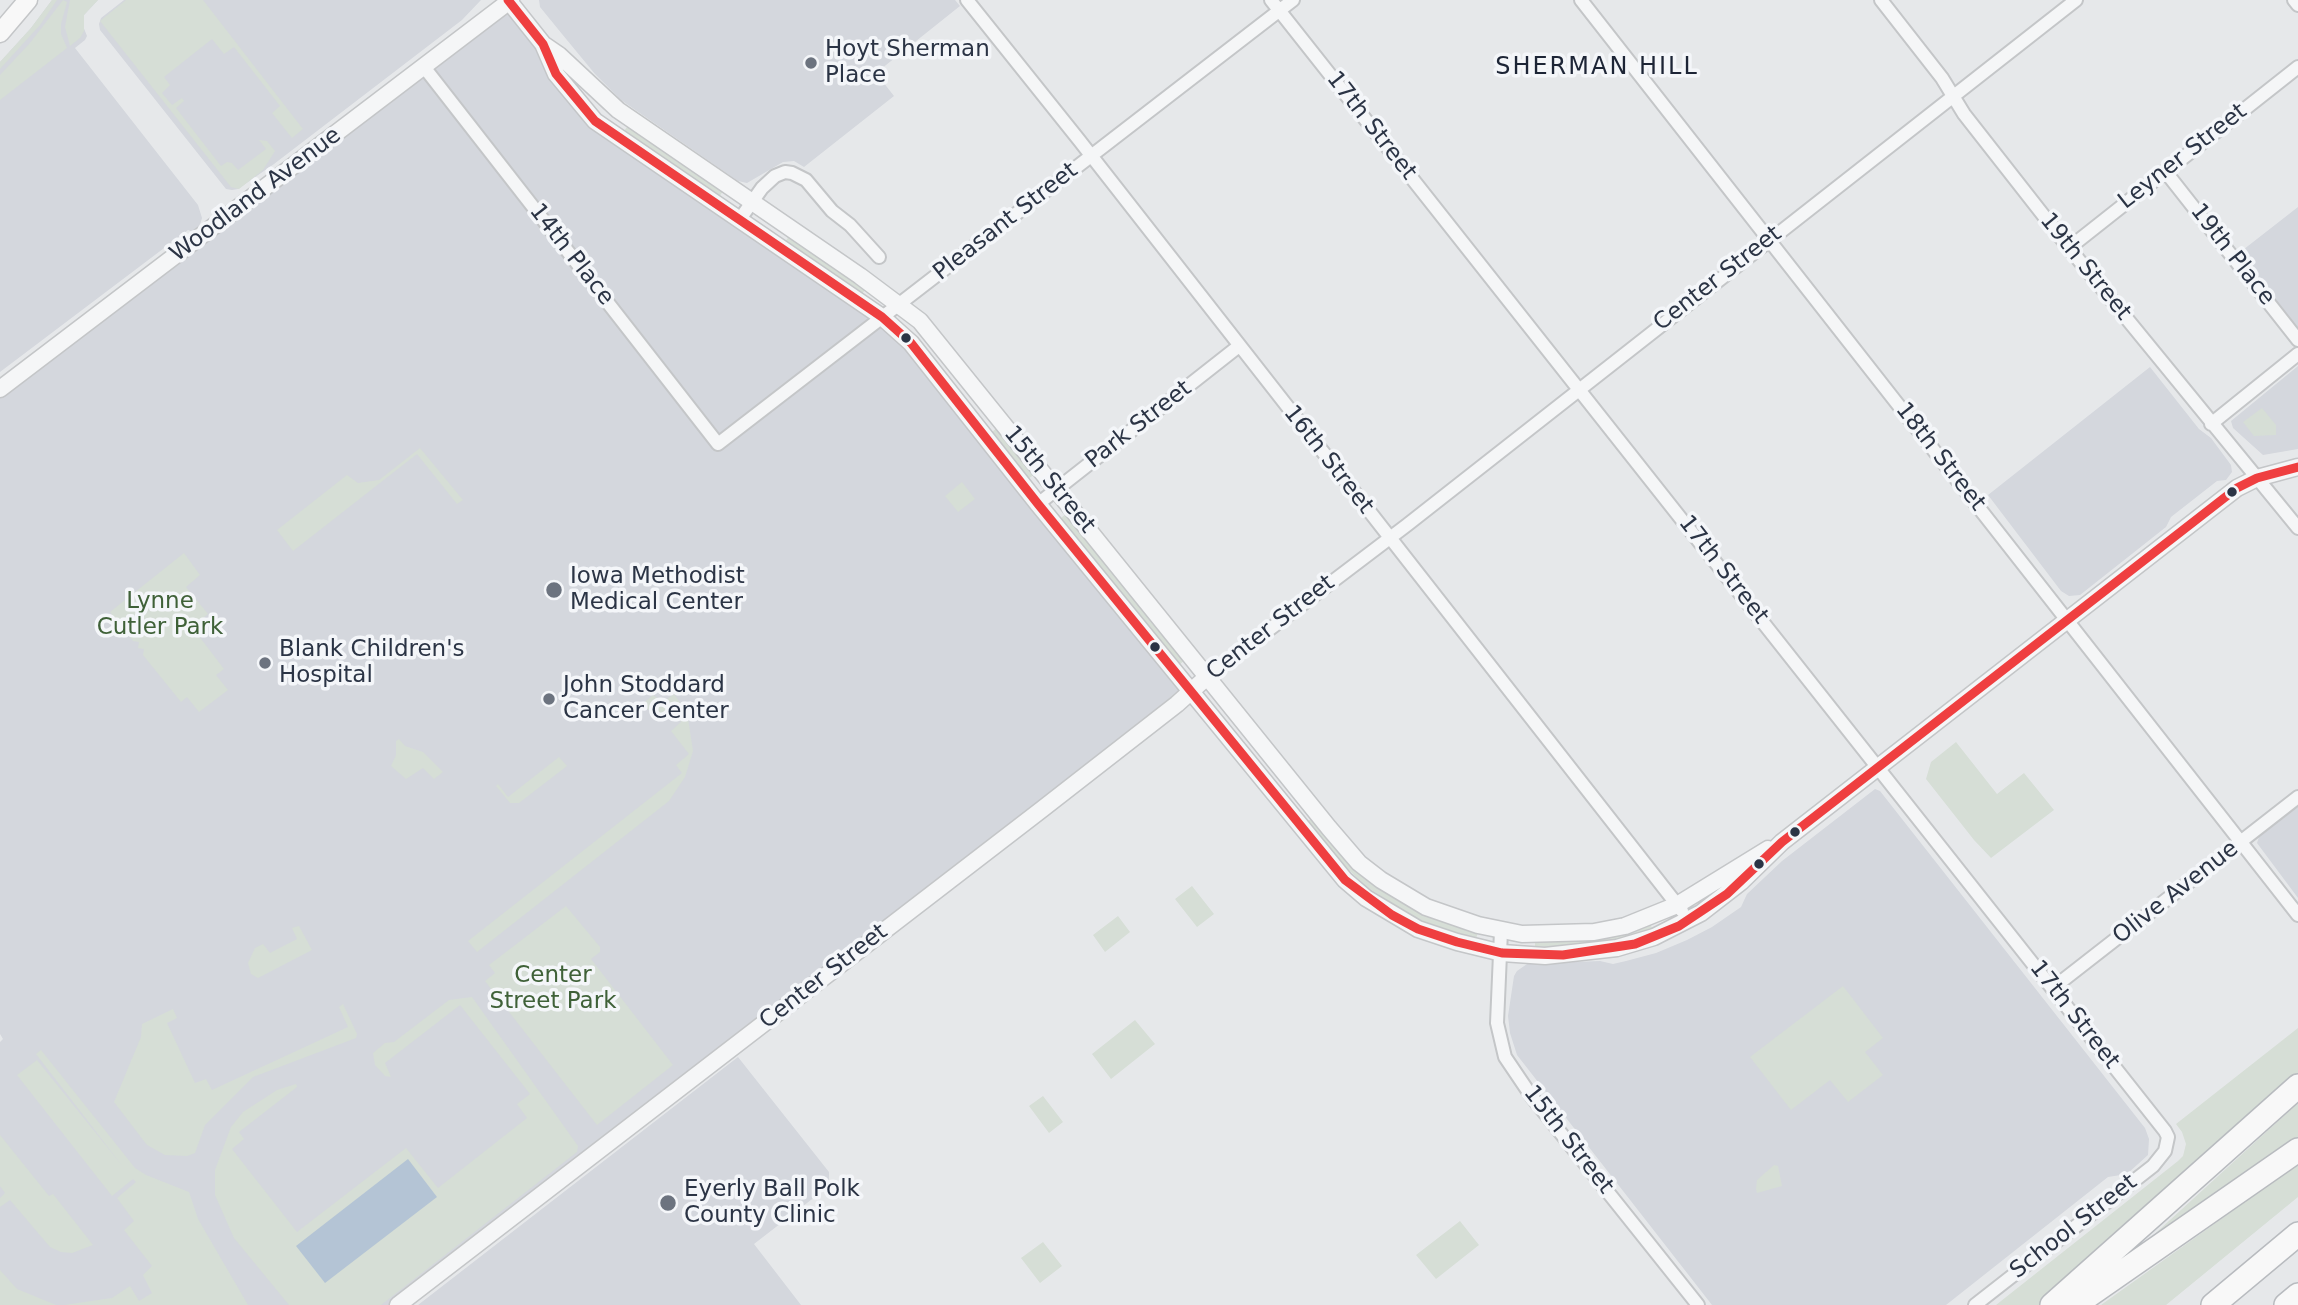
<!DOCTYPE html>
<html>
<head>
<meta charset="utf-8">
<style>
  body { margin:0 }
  canvas { display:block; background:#e6e8ea }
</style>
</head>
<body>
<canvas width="2298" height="1305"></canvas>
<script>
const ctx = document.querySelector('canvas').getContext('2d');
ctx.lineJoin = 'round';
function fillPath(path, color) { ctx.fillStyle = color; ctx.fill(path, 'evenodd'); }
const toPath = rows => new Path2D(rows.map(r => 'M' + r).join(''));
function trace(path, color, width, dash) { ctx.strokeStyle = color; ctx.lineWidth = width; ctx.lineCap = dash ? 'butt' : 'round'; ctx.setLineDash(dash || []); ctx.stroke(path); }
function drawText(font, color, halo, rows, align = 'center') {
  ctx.font = font + ' "DejaVu Sans",sans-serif'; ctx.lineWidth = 7; ctx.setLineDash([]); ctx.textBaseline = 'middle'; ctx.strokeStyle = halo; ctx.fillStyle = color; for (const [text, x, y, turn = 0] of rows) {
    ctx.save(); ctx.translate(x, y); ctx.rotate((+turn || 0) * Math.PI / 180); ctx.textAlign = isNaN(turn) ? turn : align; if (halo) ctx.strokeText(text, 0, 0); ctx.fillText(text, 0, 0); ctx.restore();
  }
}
fillPath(toPath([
  [52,0,98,0,84,15,83,26,87,36,85,40,75,48,198,205,202,218,200,225,193,232,188,230,0,372,0,62,31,28],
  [124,0,481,0,462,20,274,164,238,189,232,190,226,189,100,30,99,24,101,18],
  [539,0,955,0,960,6,876,73,894,96,804,167,794,161,783,162,747,183,738,181,621,100,595,74,562,34,540,7],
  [509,2,577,101,882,317,1191,691,398,1305,0,1305,0,1042,3,1039,0,1034,0,389],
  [2298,207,2298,328,2239,253],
  [2298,366,2298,449,2263,455,2233,428,2231,421],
  [2150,367,2199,429,2211,438,2231,465,2232,472,2226,480,2217,481,2171,517,2166,527,2080,595,2069,596,2061,591,1988,495],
  [1875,789,1880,791,2145,1128,2149,1139,2148,1155,2127,1174,2108,1177,1946,1305,1712,1305,1517,1055,1510,1033,1508,1016,1514,976,1517,971,1527,964,1600,961,1613,964,1626,961,1656,953,1687,940,1712,927,1741,907,1747,894,1782,861],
  [2298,807,2298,898,2257,843,2259,837],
  [738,1057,829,1172,829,1186,754,1244,801,1305,418,1305]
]), '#d4d7dd');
fillPath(toPath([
  [52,0,57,0,40,25,0,69,0,62,31,28],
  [63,0,67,2,61,24,61,34,67,48,0,100,0,75,30,43],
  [70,0,98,0,84,15,84,31,80,38,70,46,65,27],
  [126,0,203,0,303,129,292,138,272,113,280,106,234,47,224,54,212,39,164,77,170,85,162,93,172,105,182,98,184,101,176,108,221,166,227,162,232,163,238,170,266,149,259,140,267,141,275,151,263,170,239,189,231,187,100,21],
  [628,126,723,191,719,197,623,132],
  [790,235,867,287,862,294,785,242],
  [2262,408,2276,425,2276,435,2254,436,2243,422],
  [998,427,1035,474,1028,479,992,432],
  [420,448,463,500,457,504,417,454,293,551,277,530,347,475,358,483,379,480],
  [962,482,975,499,958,512,945,496],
  [1067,513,1186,659,1179,665,1061,518],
  [184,553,200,575,186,587,208,614,192,627,224,669,216,675,228,690,199,712,187,697,181,702,143,655,144,649,138,648,139,642,133,641,110,612],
  [674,694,687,712,693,751,685,777,669,801,477,952,468,941,682,773,676,765,689,754,671,731,681,722,670,707,659,716,641,705,653,695,663,702],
  [399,739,405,746,423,752,443,772,434,779,423,768,406,779,391,766,396,755,396,741],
  [1956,742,1997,794,2024,773,2054,810,1991,858,1974,840,1926,779,1931,762],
  [559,757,567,766,519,803,510,803,496,786,498,784,508,797],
  [1313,817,1340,848,1478,931,1476,940,1427,923,1406,912,1367,887,1333,855,1307,822],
  [1192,886,1214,914,1197,927,1175,899],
  [566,906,600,947,600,952,591,959,673,1065,597,1125,485,981,495,973,489,965],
  [1118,916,1130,932,1105,952,1093,935],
  [1650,924,1654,932,1627,940,1535,949,1535,941,1570,940],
  [299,926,312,950,258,978,251,974,248,963,255,948,263,944,270,953,297,939,292,928],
  [1843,986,1883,1038,1865,1052,1883,1075,1848,1102,1830,1080,1791,1110,1750,1057],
  [472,997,578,1146,577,1152,381,1305,289,1305,234,1238,215,1195,215,1170,231,1127,243,1112,277,1090,296,1084,297,1087,239,1132,244,1139,232,1149,297,1232,406,1148,438,1188,527,1118,517,1104,530,1094,460,1005,385,1063,391,1077,385,1076,375,1065,373,1053,385,1043,394,1042,449,1000],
  [343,1004,357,1034,356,1038,253,1077,205,1125,195,1153,187,1156,165,1155,147,1145,114,1102,141,1037,142,1024,173,1009,177,1018,167,1023,195,1083,206,1079,212,1090,348,1027,339,1007],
  [1135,1020,1155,1044,1111,1079,1092,1054],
  [2298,1028,2298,1076,2110,1246,2040,1305,1996,1305,2178,1161,2183,1156,2186,1144,2182,1132,2176,1124],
  [41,1050,135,1168,146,1175,189,1192,198,1219,248,1305,64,1305,112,1298,130,1286,139,1301,152,1293,143,1275,152,1266,124,1230,134,1221,117,1198,136,1182,133,1179,112,1196,17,1075,37,1060,124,1168,36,1054],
  [1043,1096,1063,1122,1049,1133,1029,1106],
  [2298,1103,2298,1139,2135,1252],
  [0,1135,49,1196,53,1194,93,1245,72,1253,61,1252,50,1247,10,1200,0,1207,0,1198,5,1193,0,1186],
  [2298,1164,2298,1197,2166,1305,2101,1305],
  [1774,1165,1778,1166,1782,1186,1757,1193,1756,1189,1757,1180],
  [1460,1221,1479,1245,1436,1279,1416,1255],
  [1043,1242,1062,1266,1040,1283,1021,1258],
  [0,1270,17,1289,56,1305,0,1305]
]), '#d6ded6');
fillPath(toPath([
  [408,1159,437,1197,325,1283,296,1246]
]), '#b4c4d5');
const minor = toPath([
  [967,0,1079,140,1682,911],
  [1271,0,2165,1131,2168,1137,2165,1151,2153,1166,1975,1305],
  [1581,0,2298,915],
  [1881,0,1942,78,1964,114,2069,248,2298,528],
  [2294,0,2298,5],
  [424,67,718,444,1293,0],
  [2165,171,2298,340],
  [740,219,762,188,775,176,785,172,792,173,806,180,832,211,850,225,879,257],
  [2069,248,2298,67],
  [2211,424,2298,354],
  [1038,504,1239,346],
  [1208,676,1407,525,2076,0],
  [1501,931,1497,1023,1505,1057,1532,1097,1698,1305],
  [2053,988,2298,797]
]);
const tertiary = toPath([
  [508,0,543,44,559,55,618,110,860,276,920,321,1329,828,1359,863,1381,880,1426,907,1478,925,1522,934,1594,932,1625,926,1677,905,1768,849],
  [543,44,556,74,595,121,882,317,911,343,1038,504,1345,880,1366,898,1418,929,1457,942,1502,953,1545,956,1617,948,1654,937,1701,913,1741,882,1782,842,2237,488,2257,478,2298,467],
  [0,389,511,0],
  [398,1305,1041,810,1177,704,1208,676]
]);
const secondary = toPath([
  [0,33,28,0]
]);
const motorway = toPath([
  [2052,1305,2298,1086],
  [2075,1305,2298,1150],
  [2213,1305,2298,1234],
  [2286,1305,2298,1295]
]);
trace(minor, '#c4c6c8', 16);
trace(tertiary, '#c4c6c8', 19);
trace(secondary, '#c4c6c8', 21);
trace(motorway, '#b8bbbf', 26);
trace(minor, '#f5f6f7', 12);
trace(tertiary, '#f5f6f7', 16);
trace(secondary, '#f8f8f8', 18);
trace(motorway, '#f8f8f8', 23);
trace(toPath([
  [508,0,543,44,556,74,595,121,882,317,911,343,1038,504,1345,880,1392,915,1418,929,1457,942,1502,953,1563,955,1635,944,1679,926,1727,894,1782,842,2237,488,2257,478,2298,467]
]), '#ef3f40', 9);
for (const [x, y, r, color] of [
  [811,63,7,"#6c737f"],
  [906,338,6,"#2b3445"],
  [2232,492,6,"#2b3445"],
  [554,590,9,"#6c737f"],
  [1155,647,6,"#2b3445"],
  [265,663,7,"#6c737f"],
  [549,699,7,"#6c737f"],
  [1795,832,6,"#2b3445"],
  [1759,864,6,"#2b3445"],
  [668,1203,9,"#6c737f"]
]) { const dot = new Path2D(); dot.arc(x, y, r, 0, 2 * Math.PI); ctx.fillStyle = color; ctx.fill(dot); trace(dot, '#f4f6f9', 2.5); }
drawText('23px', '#2b3445', '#f4f6f9', [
  ["Hoyt Sherman",825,50],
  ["Place",825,76],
  ["Iowa Methodist",570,577],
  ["Medical Center",570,603],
  ["Blank Children's",279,650],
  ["Hospital",279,676],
  ["John Stoddard",563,686],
  ["Cancer Center",563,712],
  ["Eyerly Ball Polk",684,1190],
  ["County Clinic",684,1216]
], 'left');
drawText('23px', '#2b3445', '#f4f6f9', [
  ["17th Street",1371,126,52],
  ["Leyner Street",2183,157,-38],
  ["Woodland Avenue",256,195,-37],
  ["Pleasant Street",1006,222,-38],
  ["14th Place",571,255,52],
  ["19th Place",2232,255,52],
  ["19th Street",2085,267,51],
  ["Center Street",1718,279,-38],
  ["Park Street",1139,425,-38],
  ["18th Street",1940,457,52],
  ["16th Street",1328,460,52],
  ["15th Street",1049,480,51],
  ["17th Street",1723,570,52],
  ["Center Street",1271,628,-38],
  ["Olive Avenue",2176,893,-38],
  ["Center Street",824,977,-38],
  ["17th Street",2074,1015,52],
  ["15th Street",1568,1140,52],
  ["School Street",2074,1227,-38]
]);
drawText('23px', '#3f6138', '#f4f6f9', [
  ["Lynne",160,602],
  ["Cutler Park",160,628],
  ["Center",553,976],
  ["Street Park",553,1002]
]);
ctx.letterSpacing = '2px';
drawText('24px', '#1d2536', '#f4f6f9', [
  ["SHERMAN HILL",1597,68]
]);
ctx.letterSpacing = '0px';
</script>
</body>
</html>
